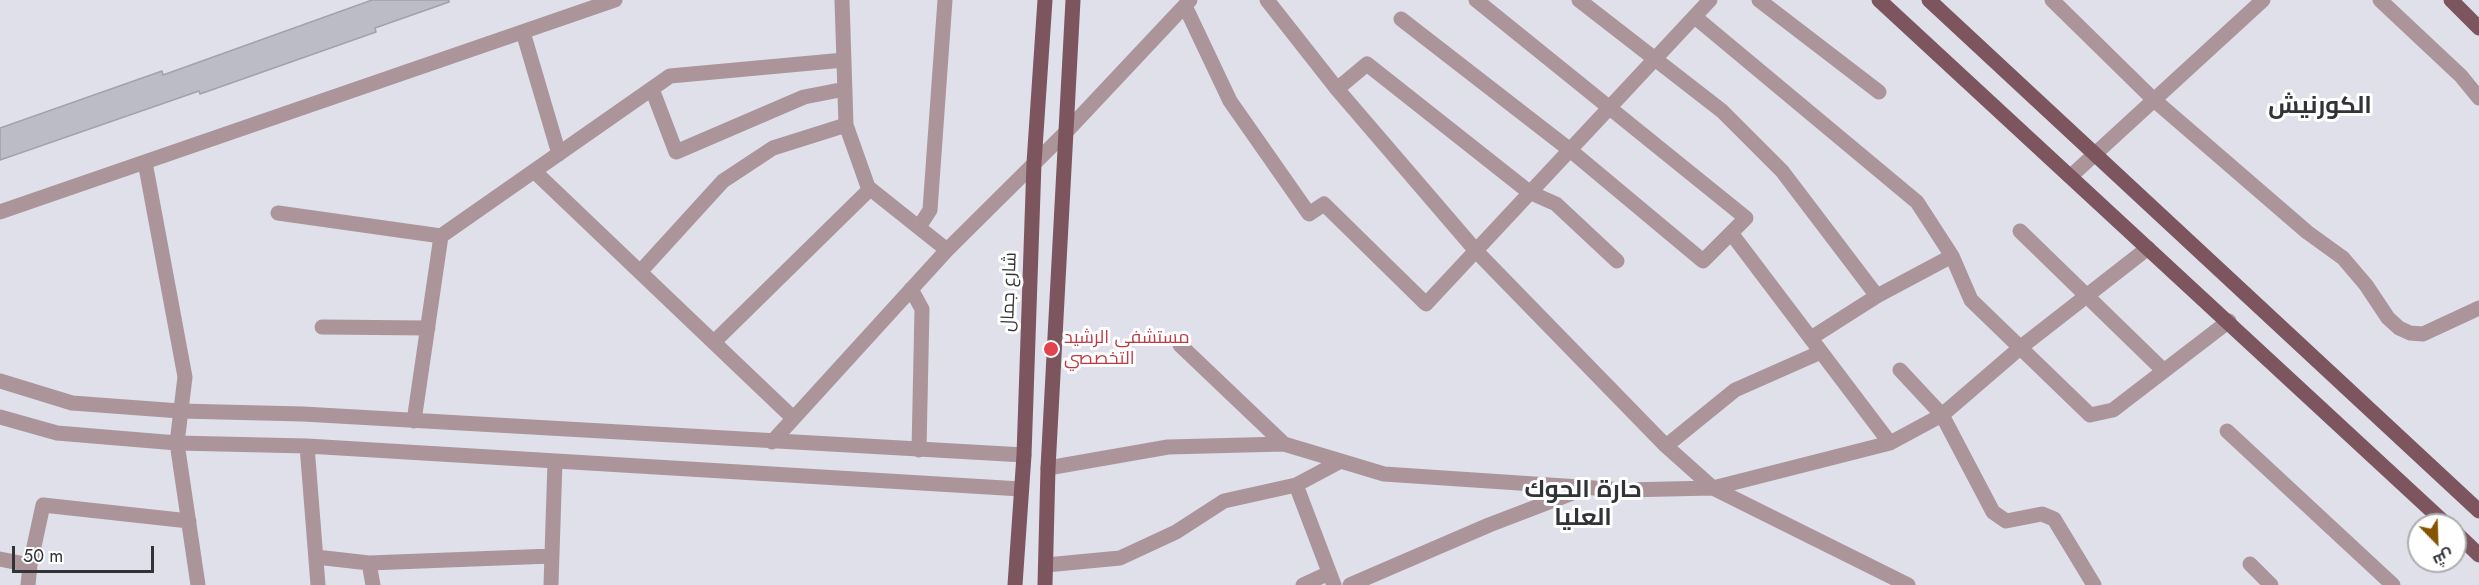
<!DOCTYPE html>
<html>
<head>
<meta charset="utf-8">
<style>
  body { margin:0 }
  #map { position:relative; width:2479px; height:585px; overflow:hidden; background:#dfe0ea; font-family:Jost,Cairo,sans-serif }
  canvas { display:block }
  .north { position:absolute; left:2407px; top:513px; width:60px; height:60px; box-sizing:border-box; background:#fff; border:2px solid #adadaf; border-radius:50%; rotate:157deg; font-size:16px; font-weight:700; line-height:24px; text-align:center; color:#323336 }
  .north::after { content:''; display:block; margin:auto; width:21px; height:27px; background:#875300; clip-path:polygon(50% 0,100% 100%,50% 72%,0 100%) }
  .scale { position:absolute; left:12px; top:546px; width:142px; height:27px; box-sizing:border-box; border:3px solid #323336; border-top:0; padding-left:8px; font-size:18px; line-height:21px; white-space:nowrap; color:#323336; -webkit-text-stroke:4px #fff; paint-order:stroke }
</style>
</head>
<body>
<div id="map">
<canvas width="2479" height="585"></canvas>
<div class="north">ش</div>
<div class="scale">50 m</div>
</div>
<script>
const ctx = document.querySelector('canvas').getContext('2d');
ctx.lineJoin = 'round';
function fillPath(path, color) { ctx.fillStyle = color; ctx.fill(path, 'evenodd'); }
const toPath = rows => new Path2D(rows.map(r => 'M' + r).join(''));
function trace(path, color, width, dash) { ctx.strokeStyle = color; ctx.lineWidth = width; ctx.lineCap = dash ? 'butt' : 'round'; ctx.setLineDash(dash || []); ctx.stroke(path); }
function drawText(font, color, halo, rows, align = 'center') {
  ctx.font = font + ' Jost,Cairo,sans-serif'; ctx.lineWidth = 6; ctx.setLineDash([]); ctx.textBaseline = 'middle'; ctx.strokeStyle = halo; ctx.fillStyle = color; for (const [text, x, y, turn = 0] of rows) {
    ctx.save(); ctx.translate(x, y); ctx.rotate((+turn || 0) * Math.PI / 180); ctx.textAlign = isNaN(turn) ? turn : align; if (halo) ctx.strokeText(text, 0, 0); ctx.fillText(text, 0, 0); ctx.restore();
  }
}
const building = toPath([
  [372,0,449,0,449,2,375,28,376,32,200,94,199,91,0,160,0,128,162,71,163,75,372,0]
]);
fillPath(building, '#bbbcc5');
trace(building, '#a1a2ab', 1.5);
trace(toPath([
  [842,0,846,125,868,187,947,250],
  [1267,0,1337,89,1477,252,1666,446,1713,488,1908,585],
  [1579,0,1722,111,1782,171,1877,296],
  [1759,0,1879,92],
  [2052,0,2153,99,2307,232,2343,258,2366,285,2388,318,2399,328,2410,333,2423,334,2479,308],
  [2380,0,2461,76,2479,98],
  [1185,6,1230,101,1309,214,1324,204,1426,304,1710,0],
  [1695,17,1917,202,1952,256,1971,300,2090,415,2113,410,2229,321],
  [1401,19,1570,150,1703,261,1746,218,1476,0],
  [523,32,559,154],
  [652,89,676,152,804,97,845,89],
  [1337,89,1367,64,1529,192,1556,204,1617,261],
  [145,162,185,377,177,443,198,585],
  [534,171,792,417],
  [2071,176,2263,0],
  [0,212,615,0],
  [278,213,441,236,670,76,844,60],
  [919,227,930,210,945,0],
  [2020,231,2164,371],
  [1731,233,1890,443],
  [640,272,723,181,773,148,846,125],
  [911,289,922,309,919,450],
  [322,327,428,328],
  [1811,338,1877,296,1952,256],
  [714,342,870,189],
  [1180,345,1284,444,1384,474,1624,490,1713,488,1890,443,1942,415,2021,347,2148,248],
  [1900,370,1942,415,1993,512,2006,521,2042,514,2054,519,2094,585],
  [0,381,72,403,180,411,303,414,1024,455],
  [0,417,57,433,177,443,307,446,1021,489],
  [414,421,441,236],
  [2227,431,2393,585],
  [772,442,947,250,1065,133,1190,0],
  [307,446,318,585],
  [1666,446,1735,390,1821,352],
  [1048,468,1168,447,1284,444],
  [1296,485,1334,585],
  [316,557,369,563,552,556],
  [0,559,30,565,28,585],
  [369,563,373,585],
  [2250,564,2271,585],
  [30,565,43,505,189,521],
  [1046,565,1120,558,1176,532,1224,501,1296,485,1341,461],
  [551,585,555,462],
  [1303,585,1329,573],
  [1350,585,1489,525,1583,489]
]), '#ab959a', 15);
trace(toPath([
  [1879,0,2447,525],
  [1929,0,2479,511],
  [2451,0,2479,28],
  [2455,532,2479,555],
  [1015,585,1024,455,1034,163,1045,0],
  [1045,585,1048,468,1073,0]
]), '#7c555f', 15);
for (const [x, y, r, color] of [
  [1051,349,8,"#e0444e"]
]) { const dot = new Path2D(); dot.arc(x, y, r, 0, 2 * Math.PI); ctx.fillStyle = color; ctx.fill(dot); trace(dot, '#fff', 2); }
drawText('18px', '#323336', '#fff', [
  ["شارع جمال",1010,292,-88]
]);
drawText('18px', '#be3a42', '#fff', [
  ["مستشفى الرشيد",1064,339],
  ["التخصصي",1064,360]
], 'left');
drawText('bold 24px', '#323336', '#fff', [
  ["الكورنيش",2320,107],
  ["حارة الحوك",1583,491],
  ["العليا",1583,519]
]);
</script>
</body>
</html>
